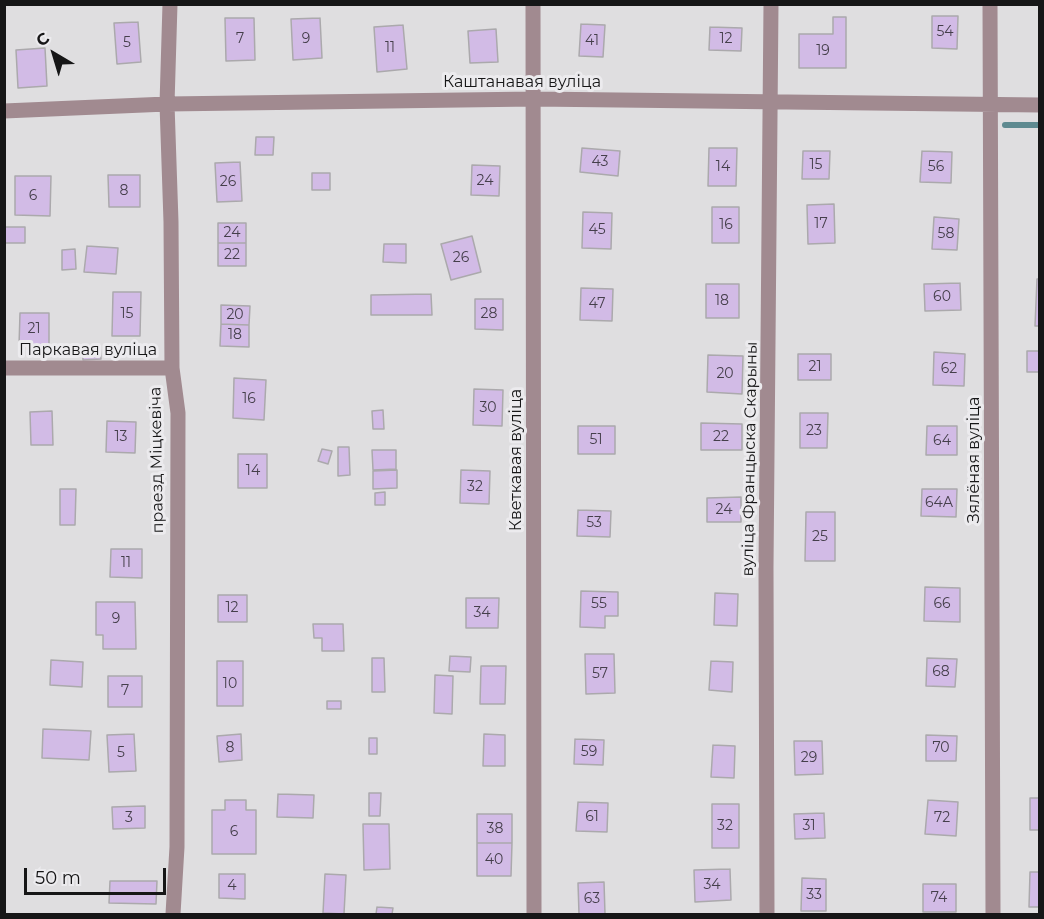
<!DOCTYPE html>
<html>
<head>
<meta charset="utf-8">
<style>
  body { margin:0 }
  #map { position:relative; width:1044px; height:919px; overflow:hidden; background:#dfdee0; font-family:Montserrat,sans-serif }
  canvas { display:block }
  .frame { position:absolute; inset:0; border:6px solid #161617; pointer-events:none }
  .north { position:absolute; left:24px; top:24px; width:60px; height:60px; -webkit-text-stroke:4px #ecebee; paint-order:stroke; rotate:322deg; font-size:16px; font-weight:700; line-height:24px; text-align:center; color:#161617 }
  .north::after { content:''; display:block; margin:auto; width:21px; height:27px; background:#161617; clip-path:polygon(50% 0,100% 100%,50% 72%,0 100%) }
  .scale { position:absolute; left:24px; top:868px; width:142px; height:27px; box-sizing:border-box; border:3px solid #161617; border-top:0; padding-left:8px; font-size:18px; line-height:21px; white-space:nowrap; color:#161617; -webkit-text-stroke:4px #ecebee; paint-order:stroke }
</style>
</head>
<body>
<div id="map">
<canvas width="1044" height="919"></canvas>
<div class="frame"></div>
<div class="north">С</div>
<div class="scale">50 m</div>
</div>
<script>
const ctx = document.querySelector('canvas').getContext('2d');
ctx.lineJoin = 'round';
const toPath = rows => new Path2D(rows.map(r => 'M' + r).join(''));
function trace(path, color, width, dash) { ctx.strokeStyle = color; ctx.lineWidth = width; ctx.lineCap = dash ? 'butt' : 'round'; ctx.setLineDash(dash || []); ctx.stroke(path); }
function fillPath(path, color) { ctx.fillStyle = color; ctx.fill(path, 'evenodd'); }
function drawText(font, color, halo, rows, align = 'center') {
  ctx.font = font + ' Montserrat,sans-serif'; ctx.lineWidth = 6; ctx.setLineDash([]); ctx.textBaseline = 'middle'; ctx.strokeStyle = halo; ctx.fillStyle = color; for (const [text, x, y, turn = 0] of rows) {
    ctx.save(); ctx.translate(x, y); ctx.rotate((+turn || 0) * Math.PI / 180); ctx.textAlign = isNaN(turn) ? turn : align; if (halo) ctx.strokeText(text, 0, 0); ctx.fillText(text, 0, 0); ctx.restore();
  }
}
trace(toPath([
  [1005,125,1040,125]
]), '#5e8a90', 6);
const building = toPath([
  [932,16,958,16,957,49,932,48,932,16],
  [833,17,846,17,846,68,799,68,799,34,833,34,833,17],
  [225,18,254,18,255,60,226,61,225,18],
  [320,18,322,58,293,60,291,19,320,18],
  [138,22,141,62,117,64,114,23,138,22],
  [581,24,605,25,603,57,579,56,581,24],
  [403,25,407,69,377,72,374,27,403,25],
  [710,27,742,28,741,51,709,50,710,27],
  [496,29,498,62,470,63,468,31,496,29],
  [45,48,47,86,18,88,16,50,45,48],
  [256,137,274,137,273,155,255,155,256,137],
  [582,148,620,151,618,176,580,172,582,148],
  [709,148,737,148,736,186,708,186,709,148],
  [803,151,830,151,829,179,802,179,803,151],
  [922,151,952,152,951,183,920,182,922,151],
  [240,162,242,201,217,202,215,163,240,162],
  [472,165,500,166,499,196,471,195,472,165],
  [312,173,330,173,330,190,312,190,312,173],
  [108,175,140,175,140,207,109,207,108,175],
  [15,176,51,176,50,216,15,215,15,176],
  [834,204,835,243,808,244,807,205,834,204],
  [712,207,739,207,739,243,712,243,712,207],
  [583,212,612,213,611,249,582,248,583,212],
  [934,217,959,219,957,250,932,249,934,217],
  [218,223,246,223,246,243,218,243,218,223],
  [4,227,25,227,25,243,4,243,4,227],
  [472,236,481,272,451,280,441,244,472,236],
  [218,243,246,243,246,266,218,266,218,243],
  [384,244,406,244,406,263,383,262,384,244],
  [87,246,118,248,116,274,84,272,87,246],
  [75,249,76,269,62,270,62,250,75,249],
  [1037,279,1040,279,1040,326,1035,326,1037,279],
  [960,283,961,310,925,311,924,284,960,283],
  [706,284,739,284,739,318,706,318,706,284],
  [581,288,613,289,612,321,580,320,581,288],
  [113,292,141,292,140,336,112,336,113,292],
  [431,294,432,315,371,315,371,295,431,294],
  [475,299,503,299,503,330,475,329,475,299],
  [221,305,250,306,249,325,221,324,221,305],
  [20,313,49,313,49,346,19,346,20,313],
  [221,324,249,325,249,347,220,346,221,324],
  [100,345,101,359,83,360,82,346,100,345],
  [1027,351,1040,351,1040,372,1027,372,1027,351],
  [934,352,965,354,964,386,933,385,934,352],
  [798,354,831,354,831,380,798,380,798,354],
  [708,355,743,356,742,394,707,392,708,355],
  [234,378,266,380,264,420,233,418,234,378],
  [474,389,503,390,502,426,473,425,474,389],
  [383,410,384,429,373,429,372,411,383,410],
  [52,411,53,445,31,445,30,412,52,411],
  [800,413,828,413,827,448,800,448,800,413],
  [107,421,136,422,135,453,106,452,107,421],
  [701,423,742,424,742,450,701,450,701,423],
  [578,426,615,426,615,454,578,454,578,426],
  [927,426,957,426,957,455,926,455,927,426],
  [338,447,349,447,350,475,338,476,338,447],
  [322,449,332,451,328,464,318,461,322,449],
  [372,450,396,450,396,469,373,470,372,450],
  [238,454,267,454,267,488,238,488,238,454],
  [397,470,397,488,373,489,373,471,397,470],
  [461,470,490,471,489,504,460,503,461,470],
  [60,489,76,489,75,525,60,525,60,489],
  [922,489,957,489,956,517,921,516,922,489],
  [385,492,385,505,375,505,375,493,385,492],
  [741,497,741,522,707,522,707,498,741,497],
  [578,510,611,511,610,537,577,536,578,510],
  [806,512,835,512,835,561,805,561,806,512],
  [111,549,142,549,142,578,110,577,111,549],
  [925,587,960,588,960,622,924,621,925,587],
  [581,591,618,592,618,616,605,616,605,628,580,627,581,591],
  [715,593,738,594,737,626,714,625,715,593],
  [218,595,247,595,247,622,218,622,218,595],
  [466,598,499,598,498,628,466,628,466,598],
  [96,602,135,602,136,649,103,649,103,635,96,635,96,602],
  [313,624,343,624,344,651,322,651,322,638,314,638,313,624],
  [585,654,614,654,615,693,586,694,585,654],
  [450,656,471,657,470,672,449,671,450,656],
  [372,658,384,658,385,692,372,692,372,658],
  [927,658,957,659,955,687,926,686,927,658],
  [51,660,83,662,82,687,50,685,51,660],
  [217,661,243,661,243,706,217,706,217,661],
  [711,661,733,662,732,692,709,690,711,661],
  [481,666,506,666,505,704,480,704,481,666],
  [435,675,453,676,452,714,434,713,435,675],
  [108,676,142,676,142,707,108,707,108,676],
  [327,701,341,701,341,709,327,709,327,701],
  [43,729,91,731,89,760,42,758,43,729],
  [134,734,136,771,109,772,107,735,134,734],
  [241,734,242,760,219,762,217,736,241,734],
  [484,734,505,735,505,766,483,766,484,734],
  [926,735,957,736,956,761,926,761,926,735],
  [369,738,377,738,377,754,369,754,369,738],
  [575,739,604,740,603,765,574,764,575,739],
  [794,741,822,741,823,774,795,775,794,741],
  [713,745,735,746,734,778,711,777,713,745],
  [369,793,381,793,380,816,369,816,369,793],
  [278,794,314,795,313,818,277,817,278,794],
  [1030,798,1040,798,1040,830,1030,830,1030,798],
  [225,800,246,800,246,810,256,810,256,854,212,854,212,810,225,810,225,800],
  [928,800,958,802,956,836,925,834,928,800],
  [578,802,608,803,607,832,576,831,578,802],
  [712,804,739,804,739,848,712,848,712,804],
  [145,806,145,828,113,829,112,807,145,806],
  [824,813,825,838,795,839,794,814,824,813],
  [477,814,512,814,512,843,477,843,477,814],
  [363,824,389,824,390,869,364,870,363,824],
  [477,843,512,843,511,876,477,876,477,843],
  [730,869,731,900,695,902,694,870,730,869],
  [1030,872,1040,872,1040,907,1029,907,1030,872],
  [219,874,245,874,245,899,219,898,219,874],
  [325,874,346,875,344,914,323,913,325,874],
  [802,878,826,879,826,911,801,911,802,878],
  [110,881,157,881,156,904,109,903,110,881],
  [604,882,605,914,579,914,578,883,604,882],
  [923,884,956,884,956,912,923,912,923,884],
  [377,907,393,908,392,914,376,914,377,907]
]);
fillPath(building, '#d2bbe6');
trace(building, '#aba9ac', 1.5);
trace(toPath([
  [170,4,167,104,171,222,172,368,178,413,177,847,173,914],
  [533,4,534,914],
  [990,4,993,914],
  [4,111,167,104,534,99,1040,105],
  [4,368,172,368],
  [767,914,766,567,771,4]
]), '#a18a90', 15);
drawText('14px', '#453f4b', null, [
  ["54",945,32],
  ["7",240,39],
  ["9",306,39],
  ["12",726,39],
  ["41",592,41],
  ["5",127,43],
  ["11",390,48],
  ["19",823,51],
  ["43",600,162],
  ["15",816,165],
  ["14",723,167],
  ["56",936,167],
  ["24",485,181],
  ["26",228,182],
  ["8",124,191],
  ["6",33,196],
  ["17",821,224],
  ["16",726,225],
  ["45",597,230],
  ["24",232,233],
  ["58",946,234],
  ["22",232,255],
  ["26",461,258],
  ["60",942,297],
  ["18",722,301],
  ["47",597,304],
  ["15",127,314],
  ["28",489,314],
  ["20",235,315],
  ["21",34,329],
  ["18",235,335],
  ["21",815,367],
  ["62",949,369],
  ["20",725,374],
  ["16",249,399],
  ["30",488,408],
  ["23",814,431],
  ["13",121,437],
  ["22",721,437],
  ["51",596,440],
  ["64",942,441],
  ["14",253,471],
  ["32",475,487],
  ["64А",939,503],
  ["24",724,510],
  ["53",594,523],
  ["25",820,537],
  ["11",126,563],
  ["55",599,604],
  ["66",942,604],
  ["12",232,608],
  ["34",482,613],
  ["9",116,619],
  ["68",941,672],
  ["57",600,674],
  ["10",230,684],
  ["7",125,691],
  ["8",230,748],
  ["70",941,748],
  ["59",589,752],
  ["5",121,753],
  ["29",809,758],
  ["61",592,817],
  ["3",129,818],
  ["72",942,818],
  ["32",725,826],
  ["31",809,826],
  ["38",495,829],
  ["6",234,832],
  ["40",494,860],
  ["34",712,885],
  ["4",232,886],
  ["33",814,895],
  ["74",939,898],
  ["63",592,899]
]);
drawText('16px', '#161617', '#ecebee', [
  ["Каштанавая вуліца",522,82],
  ["Паркавая вуліца",88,350],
  ["вуліца Францыска Скарыны",750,459,-89],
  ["праезд Міцкевіча",157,460,-91],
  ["Кветкавая вуліца",516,460,-90],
  ["Зялёная вуліца",974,460,-90]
]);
</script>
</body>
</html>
